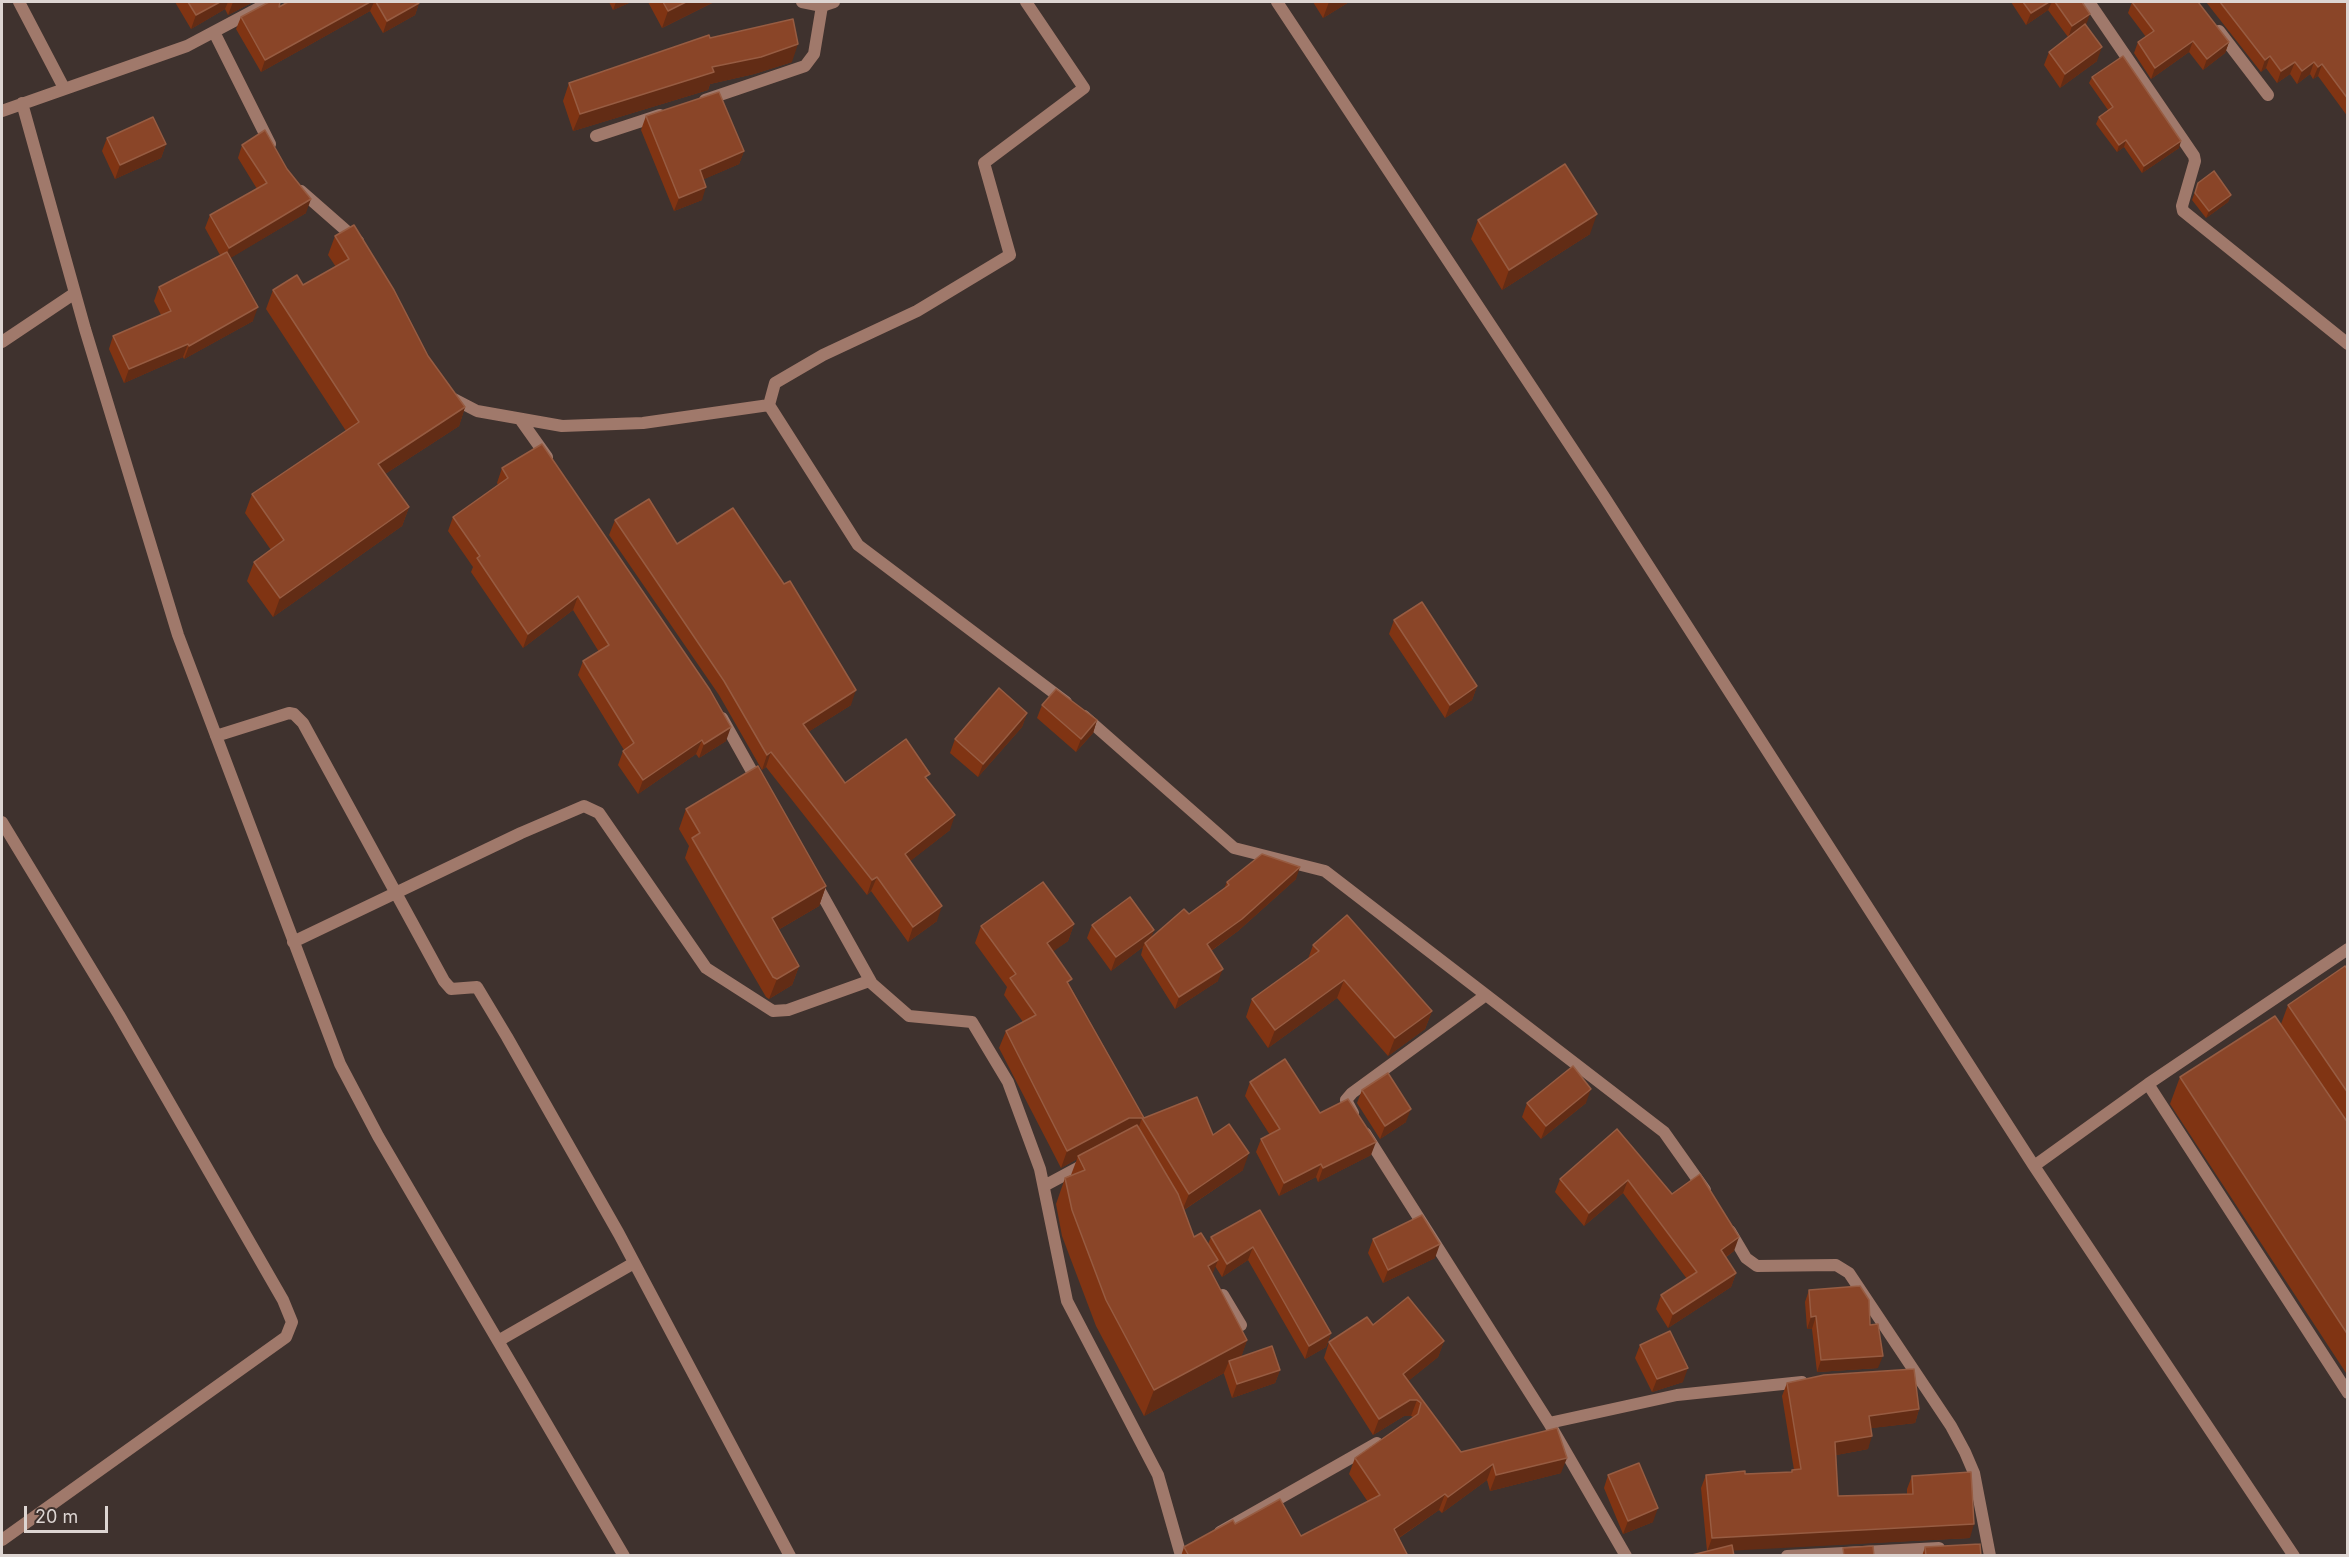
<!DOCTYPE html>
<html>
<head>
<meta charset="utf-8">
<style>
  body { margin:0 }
  #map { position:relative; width:2349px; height:1557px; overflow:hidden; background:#3f322e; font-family:Inter,sans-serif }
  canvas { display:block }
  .frame { position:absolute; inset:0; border:3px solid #ddd5d2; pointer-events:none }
  .scale { position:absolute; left:24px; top:1506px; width:84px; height:27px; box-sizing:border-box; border:3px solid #ddd5d2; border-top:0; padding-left:8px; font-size:18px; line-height:21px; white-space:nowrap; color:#ddd5d2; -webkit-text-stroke:4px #3f322e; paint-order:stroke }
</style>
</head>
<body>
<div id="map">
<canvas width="2349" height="1557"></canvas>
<div class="frame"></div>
<div class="scale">20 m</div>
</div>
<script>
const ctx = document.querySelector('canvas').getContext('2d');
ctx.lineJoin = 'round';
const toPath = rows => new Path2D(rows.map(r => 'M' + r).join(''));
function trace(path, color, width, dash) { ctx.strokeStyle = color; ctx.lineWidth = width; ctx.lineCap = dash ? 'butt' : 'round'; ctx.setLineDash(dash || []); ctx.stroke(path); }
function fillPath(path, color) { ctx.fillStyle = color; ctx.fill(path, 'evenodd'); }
trace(toPath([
  [1277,2,1603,495,2034,1166,2294,1556],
  [705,100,805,66,814,54,822,6],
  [596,136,660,115],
  [2,822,119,1015,283,1300,292,1322,286,1337,2,1540],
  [2148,1084,2348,1393],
  [2034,1166,2148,1084,2348,949]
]), '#a0796b', 12);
trace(toPath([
  [19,2,64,88],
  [802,2,822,6,834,2],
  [1026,2,1084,88,984,163,1010,255,917,311,823,355,775,383,769,405,858,545,1066,702],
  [2089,2,2194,156,2195,161,2182,206,2183,211,2348,344],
  [2219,31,2268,95],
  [214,32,270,144],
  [22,103,85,329,178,635,340,1064,378,1136,624,1556],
  [2,111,187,46,270,2],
  [301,191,358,241],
  [2,342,75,293],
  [450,397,477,411,562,426,643,423,769,405],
  [520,419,547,457],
  [1084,716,1234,848,1325,871,1664,1132,1705,1190],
  [722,718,759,784],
  [216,736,289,713,294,714,303,723,444,981,451,989,477,987,507,1037,619,1234,790,1556],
  [815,882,871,982],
  [293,942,521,833,584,806,599,813,706,968,773,1011,788,1010,869,981,909,1016,972,1022,1008,1082,1040,1169,1067,1301,1158,1475,1180,1552],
  [1353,1113,1346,1100,1352,1093,1486,995],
  [1365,1133,1549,1423,1626,1556],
  [1044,1186,1085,1164],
  [1730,1231,1746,1258,1757,1266,1836,1265,1849,1273,1951,1426,1965,1452,1974,1473,1990,1556],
  [1223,1295,1241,1325],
  [498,1341,634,1263],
  [1549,1423,1677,1395,1802,1382],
  [1220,1532,1377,1443],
  [1787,1556,1939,1548]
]), '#a0796b', 12);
fillPath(toPath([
  [175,2,253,2,228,15,225,9,191,29],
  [288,2,419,2,419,3,415,15,383,33,370,11,261,72,236,29,241,17,279,7],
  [609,2,631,2,613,10],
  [648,2,714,2,662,28],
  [1313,2,1349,2,1323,18],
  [2011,2,2082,2,2086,25,2097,61,2060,88,2044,65,2049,52,2068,37,2048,10,2026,25],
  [2132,2,2229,42,2225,53,2203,70,2189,52,2151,79,2134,53,2138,42,2146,37,2128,13],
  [2206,2,2348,2,2348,117,2318,76,2313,79,2310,74,2297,84,2290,74,2277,83,2266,68,2261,72],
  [710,38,792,62,754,74,710,84,708,90,573,131,563,101,569,83],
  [2092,77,2179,148,2142,173,2124,147,2117,152,2096,124,2099,117,2108,110,2089,83],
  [646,116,744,151,739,164,704,179,702,200,674,211,641,130],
  [107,138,166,144,161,158,115,179,102,151],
  [242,145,306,213,230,258,253,321,184,359,183,357,124,383,109,349,113,336,161,315,154,301,159,287,220,255,205,228,210,215,257,189,238,158],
  [2198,183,2231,195,2228,202,2206,218,2192,200],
  [1478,220,1590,234,1502,290,1471,239],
  [335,236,428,356,465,407,459,426,385,474,409,507,402,526,273,617,247,581,254,562,271,550,245,513,252,494,346,431,266,309,273,290,303,285,336,267,328,255],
  [502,468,726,741,699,758,696,754,638,794,618,765,623,751,624,750,578,675,583,661,599,652,573,610,523,648,471,572,473,567,448,531,453,517,498,485,497,483],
  [615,520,677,544,851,705,808,732,845,783,928,781,950,830,910,861,937,921,908,942,871,891,867,895,766,767,762,770,719,695,609,535],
  [1394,620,1477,686,1472,700,1445,718,1389,634],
  [1042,705,1097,720,1093,733,1076,752,1037,718],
  [1027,713,1022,727,978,777,950,753,955,739],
  [686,809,826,886,819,906,778,930,799,966,792,985,769,999,766,997,685,858,689,846,679,829],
  [1296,879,1238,931,1211,951,1218,981,1175,1009,1141,955,1143,947,1111,971,1087,938,1092,925,1154,930,1151,937,1189,914,1224,889,1227,882],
  [1074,924,1068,941,1053,951,1070,986,1144,1118,1213,1135,1243,1170,1184,1210,1194,1237,1208,1244,1211,1237,1260,1210,1331,1333,1326,1347,1305,1359,1248,1260,1222,1277,1215,1266,1212,1274,1247,1340,1241,1357,1280,1370,1275,1383,1232,1398,1224,1374,1224,1373,1144,1416,1096,1326,1062,1236,1056,1204,1065,1178,1071,1175,1077,1159,1061,1168,999,1048,1006,1031,1023,1022,1004,995,1007,987,975,943,981,926],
  [1313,945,1432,1011,1425,1029,1388,1056,1337,998,1268,1048,1246,1017,1252,999,1308,959],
  [2348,970,2348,1376,2170,1104,2180,1077,2281,1024,2288,1005],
  [1250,1082,1320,1113,1371,1155,1318,1182,1316,1177,1279,1196,1256,1152,1261,1139,1270,1135,1245,1096],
  [1362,1090,1406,1122,1380,1139,1357,1103],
  [1527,1103,1586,1103,1541,1139,1522,1117],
  [1617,1129,1672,1194,1734,1251,1726,1257,1736,1273,1731,1287,1668,1328,1656,1309,1661,1295,1687,1279,1623,1193,1584,1226,1555,1192,1560,1179],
  [1373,1239,1435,1258,1383,1283,1368,1253],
  [1809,1290,1870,1325,1878,1368,1817,1372,1812,1329,1807,1329,1805,1302],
  [1373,1325,1444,1341,1438,1357,1408,1381,1461,1452,1561,1473,1490,1491,1487,1480,1442,1513,1439,1510,1399,1538,1408,1556,1181,1556,1184,1547,1235,1524,1301,1536,1368,1502,1349,1474,1355,1458,1413,1417,1411,1416,1404,1416,1373,1435,1324,1358,1329,1342],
  [1640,1345,1683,1382,1652,1392,1635,1358],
  [1787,1383,1919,1409,1915,1423,1871,1428,1868,1449,1836,1455,1838,1496,1907,1494,1907,1489,1912,1476,1970,1538,1707,1551,1701,1488,1706,1475,1791,1472,1792,1470,1794,1470,1782,1396],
  [1608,1475,1653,1522,1623,1534,1604,1488],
  [1925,1547,1981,1556,1922,1556]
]), '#803413');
fillPath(toPath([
  [220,2,228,2,225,9,191,29,196,15],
  [233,2,253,2,228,15],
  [370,2,374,2,370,11,261,72,265,60],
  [616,2,631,2,613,10],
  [686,2,714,2,662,28,668,11],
  [1329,2,1349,2,1323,18],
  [2049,2,2052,2,2048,10,2026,25,2031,13],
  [419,3,415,15,383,33,387,21],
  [2090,14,2086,25,2068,38,2072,26],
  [2193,41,2189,52,2151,79,2155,68],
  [2229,42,2225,53,2203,70,2207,59],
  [798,44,792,62,754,74,710,84,708,90,573,131,580,114,712,67],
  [2102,47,2097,61,2060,88,2065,74],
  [2270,56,2266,68,2261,72,2265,60],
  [2295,62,2290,74,2277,83,2281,71],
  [2314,62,2310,74,2297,84,2302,71],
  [2322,64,2318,76,2313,79,2318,67],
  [2126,140,2124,147,2117,152,2119,145],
  [2181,141,2179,148,2142,173,2144,166],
  [166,144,161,158,115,179,120,165],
  [744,151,739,164,695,183,700,170],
  [706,187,702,200,674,211,679,198],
  [2231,195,2228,202,2206,218,2209,211],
  [311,199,306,213,224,262,229,248],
  [1597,214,1590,234,1502,290,1509,270],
  [258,307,253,321,184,359,189,346],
  [188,344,183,357,124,383,129,369],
  [465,407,459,426,371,483,378,464],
  [409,507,402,526,273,617,280,598],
  [578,596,573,610,523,648,528,634],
  [1477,686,1472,700,1445,718,1450,705],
  [856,690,851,705,797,739,803,724],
  [1027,713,1022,727,978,777,983,764],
  [1097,720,1093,733,1076,752,1081,739],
  [731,727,726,741,699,758,704,744],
  [702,740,696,754,638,794,643,780],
  [771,752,766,767,762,770,767,755],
  [955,815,950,830,900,869,905,854],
  [1300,867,1296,879,1238,931,1202,957,1207,944],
  [877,877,871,891,867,895,872,880],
  [826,886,819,906,764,938,772,918],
  [942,906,937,921,908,942,913,927],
  [1074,924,1068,941,1041,960,1047,943],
  [1154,930,1149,943,1145,943,1143,947,1111,971,1116,957],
  [799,966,792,985,769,999,777,979],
  [1223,969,1218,981,1175,1009,1179,997],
  [1344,980,1337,998,1268,1048,1275,1030],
  [1432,1011,1425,1029,1388,1056,1395,1038],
  [1591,1089,1586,1103,1541,1139,1546,1126],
  [1411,1109,1406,1122,1380,1139,1385,1126],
  [1129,1118,1142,1118,1136,1135,1078,1156,1077,1159,1061,1168,1067,1151],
  [1376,1142,1371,1155,1318,1182,1323,1168],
  [1249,1153,1243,1170,1182,1211,1189,1194],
  [1321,1164,1316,1177,1279,1196,1284,1183],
  [1628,1180,1623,1193,1584,1226,1589,1213],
  [1739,1237,1734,1251,1716,1263,1721,1250],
  [1440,1244,1435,1258,1383,1283,1388,1270],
  [1253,1247,1248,1260,1222,1277,1227,1264],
  [1218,1260,1208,1286,1208,1266],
  [1736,1273,1731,1287,1668,1328,1673,1314],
  [1816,1316,1812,1329,1807,1329,1811,1317],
  [1331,1333,1326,1347,1305,1359,1309,1346],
  [1247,1340,1238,1366,1229,1361,1224,1373,1144,1416,1154,1390],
  [1444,1341,1438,1357,1397,1390,1403,1374],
  [1883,1356,1878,1368,1817,1372,1821,1360],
  [1688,1368,1683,1382,1652,1392,1657,1379],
  [1280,1370,1275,1383,1232,1398,1237,1384],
  [1410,1400,1417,1400,1411,1416,1404,1416,1373,1435,1379,1419],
  [1919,1409,1915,1423,1864,1429,1869,1416],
  [1872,1436,1868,1449,1831,1456,1835,1442],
  [1567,1458,1561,1473,1490,1491,1496,1475],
  [1493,1464,1487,1480,1442,1513,1448,1497],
  [1445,1494,1439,1510,1388,1545,1394,1529],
  [1658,1508,1653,1522,1623,1534,1628,1521],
  [1974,1524,1970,1538,1707,1552,1712,1538]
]), '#622c15');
const building = toPath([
  [188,2,220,2,196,15,188,2],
  [269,2,280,2,279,7,288,2,370,2,265,60,241,17,269,2],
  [376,2,419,2,419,3,387,21,376,2],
  [663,2,686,2,668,11,663,2],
  [2023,2,2049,2,2031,13,2023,2],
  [2055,2,2082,2,2090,14,2072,26,2055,2],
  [2132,2,2198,2,2229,42,2207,59,2193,41,2155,68,2138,42,2154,31,2132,2],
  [2220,2,2348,2,2348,99,2322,64,2318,67,2314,62,2302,71,2295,62,2281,71,2270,56,2265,60,2220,2],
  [793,19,798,44,761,57,712,67,714,72,580,114,569,83,709,35,710,38,793,19],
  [2085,24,2102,47,2065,74,2049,52,2085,24],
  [2123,56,2181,141,2144,166,2126,140,2119,145,2099,117,2113,107,2092,77,2123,56],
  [719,92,744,151,700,170,706,187,679,198,646,116,719,92],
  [153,117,166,144,120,165,107,138,153,117],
  [265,130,287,169,311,199,229,248,210,215,267,183,242,145,265,130],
  [1565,164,1597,214,1509,270,1478,220,1565,164],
  [2214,171,2231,195,2209,211,2195,193,2198,183,2214,171],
  [354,225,394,290,428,356,465,407,378,464,409,507,280,598,254,562,284,540,252,494,359,422,273,290,297,275,303,285,349,259,335,236,354,225],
  [227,252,258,307,189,346,188,344,129,369,113,336,171,311,159,287,227,252],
  [542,444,710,690,731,727,704,744,702,740,643,780,623,751,634,743,583,661,609,645,578,596,528,634,477,558,480,556,453,517,508,478,502,468,542,444],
  [649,499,677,544,733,508,784,584,790,581,856,690,803,724,845,783,906,739,930,774,925,777,955,815,905,854,942,906,913,927,877,877,872,880,771,752,767,755,724,681,615,520,649,499],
  [1422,602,1477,686,1450,705,1394,620,1422,602],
  [999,688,1027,713,983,764,955,739,999,688],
  [1056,689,1097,720,1081,739,1042,705,1056,689],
  [758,766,826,886,772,918,799,966,777,979,773,977,692,838,700,833,686,809,758,766],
  [1262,854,1300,867,1242,919,1207,944,1223,969,1179,997,1145,943,1184,909,1189,914,1229,885,1227,882,1262,854],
  [1043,882,1074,924,1047,943,1072,979,1067,982,1144,1118,1197,1097,1213,1135,1229,1124,1249,1153,1189,1194,1142,1118,1129,1118,1067,1151,1006,1031,1036,1015,1010,978,1016,974,981,926,1043,882],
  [1130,897,1154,930,1116,957,1092,925,1130,897],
  [1347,915,1432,1011,1395,1038,1344,980,1275,1030,1252,999,1319,951,1313,945,1347,915],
  [2345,966,2348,970,2348,1093,2288,1005,2345,966],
  [2275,1016,2348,1123,2348,1335,2180,1077,2275,1016],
  [1285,1059,1320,1113,1348,1099,1376,1142,1323,1168,1321,1164,1284,1183,1261,1139,1280,1129,1250,1082,1285,1059],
  [1573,1066,1591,1089,1546,1126,1527,1103,1573,1066],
  [1388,1073,1411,1109,1385,1126,1362,1090,1388,1073],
  [1137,1125,1178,1194,1194,1237,1201,1233,1218,1260,1208,1266,1247,1340,1154,1390,1106,1300,1072,1210,1065,1178,1085,1170,1078,1156,1137,1125],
  [1617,1129,1672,1194,1700,1174,1739,1237,1721,1250,1736,1273,1673,1314,1661,1295,1697,1272,1628,1180,1589,1213,1560,1179,1617,1129],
  [1260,1210,1331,1333,1309,1346,1253,1247,1227,1264,1211,1237,1260,1210],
  [1422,1215,1440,1244,1388,1270,1373,1239,1422,1215],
  [1860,1286,1869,1300,1870,1325,1878,1324,1883,1356,1821,1360,1816,1316,1811,1317,1809,1290,1860,1286],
  [1408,1297,1444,1341,1403,1374,1461,1452,1557,1428,1567,1458,1496,1475,1493,1464,1448,1497,1445,1494,1394,1529,1408,1556,1189,1556,1184,1547,1233,1520,1235,1524,1280,1499,1301,1536,1380,1495,1355,1458,1418,1414,1421,1403,1417,1400,1410,1400,1379,1419,1329,1342,1367,1317,1373,1325,1408,1297],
  [1670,1331,1688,1368,1657,1379,1640,1345,1670,1331],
  [1272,1346,1280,1370,1237,1384,1229,1361,1272,1346],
  [1914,1369,1919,1409,1869,1416,1872,1436,1835,1442,1838,1496,1913,1494,1912,1476,1971,1472,1974,1524,1712,1538,1706,1475,1745,1471,1745,1474,1792,1472,1792,1470,1801,1469,1787,1383,1824,1375,1914,1369],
  [1639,1463,1658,1508,1628,1521,1608,1475,1639,1463],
  [1980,1544,1981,1556,1926,1556,1925,1547,1980,1544],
  [1732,1545,1734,1556,1688,1556,1732,1545],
  [1873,1546,1874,1556,1844,1556,1843,1548,1873,1546]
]);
fillPath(building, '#8a4528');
trace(building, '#975c42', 1.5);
</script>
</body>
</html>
